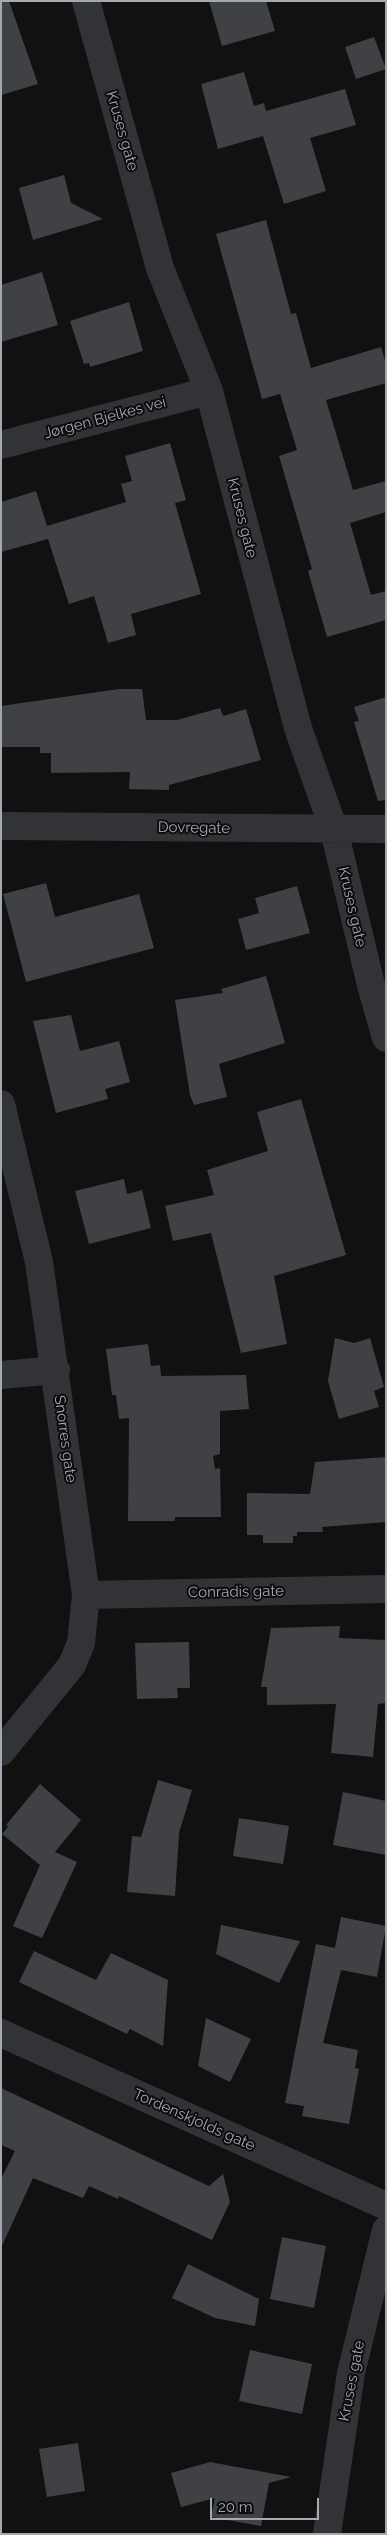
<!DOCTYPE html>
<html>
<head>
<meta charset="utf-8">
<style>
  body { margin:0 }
  #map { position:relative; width:387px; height:2535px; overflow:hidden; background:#111112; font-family:Raleway,sans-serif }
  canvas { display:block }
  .frame { position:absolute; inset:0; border:2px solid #a2a9b2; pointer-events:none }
  .scale { position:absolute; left:210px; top:2498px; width:109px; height:22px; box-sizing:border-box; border:2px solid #a2a9b2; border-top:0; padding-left:6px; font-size:15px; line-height:18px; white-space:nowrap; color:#a2a9b2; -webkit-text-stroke:4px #0c0c0d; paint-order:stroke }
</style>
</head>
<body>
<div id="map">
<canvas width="387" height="2535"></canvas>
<div class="frame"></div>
<div class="scale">20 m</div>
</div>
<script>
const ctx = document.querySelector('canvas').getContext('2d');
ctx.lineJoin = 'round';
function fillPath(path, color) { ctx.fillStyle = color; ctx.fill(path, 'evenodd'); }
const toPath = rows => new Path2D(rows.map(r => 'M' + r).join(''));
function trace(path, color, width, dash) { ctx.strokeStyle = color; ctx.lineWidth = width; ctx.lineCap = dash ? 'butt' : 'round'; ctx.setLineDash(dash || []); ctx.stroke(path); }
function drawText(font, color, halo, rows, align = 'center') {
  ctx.font = font + ' Raleway,sans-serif'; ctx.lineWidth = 4; ctx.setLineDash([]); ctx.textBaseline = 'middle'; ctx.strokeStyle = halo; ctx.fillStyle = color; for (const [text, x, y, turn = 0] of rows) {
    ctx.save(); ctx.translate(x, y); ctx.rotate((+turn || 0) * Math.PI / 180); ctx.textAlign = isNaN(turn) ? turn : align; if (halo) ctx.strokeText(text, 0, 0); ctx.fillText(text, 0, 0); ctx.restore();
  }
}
fillPath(toPath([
  [1,1,9,1,38,84,1,95],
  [209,1,266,1,275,31,222,46],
  [374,37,386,69,356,79,345,47],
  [244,72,254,106,264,103,266,111,345,89,356,125,310,138,326,191,284,204,263,136,218,149,201,84],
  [64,175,71,203,103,219,33,240,19,188],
  [266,220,291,314,296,313,311,368,381,347,386,364,386,383,326,400,353,490,386,481,386,512,350,523,371,595,386,591,386,620,327,637,308,571,312,569,279,456,297,450,280,394,262,399,216,234],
  [42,272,58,325,1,342,1,285],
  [129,302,143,351,90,367,89,363,84,364,70,321],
  [170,443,186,500,175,503,201,594,131,614,136,635,108,643,94,596,69,604,48,539,1,552,1,502,36,491,47,526,126,502,121,484,132,481,125,456],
  [119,689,142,689,146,720,177,720,220,708,223,716,246,709,261,760,169,785,169,790,129,789,130,772,51,773,51,753,40,753,40,747,1,747,1,706],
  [386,697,386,800,378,801,354,722,359,721,354,707],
  [46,883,55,917,139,894,154,948,26,982,3,894],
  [297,886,310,933,246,950,238,919,259,913,255,898],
  [266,976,285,1043,219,1064,227,1097,194,1105,190,1095,175,1000,223,993,221,989],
  [71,1015,80,1051,119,1041,130,1082,105,1089,108,1099,56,1113,33,1021],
  [301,1099,346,1255,274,1276,287,1344,241,1353,211,1233,173,1241,165,1206,214,1195,207,1170,268,1151,257,1112],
  [124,1179,127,1194,142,1190,151,1228,89,1244,75,1191],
  [335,1338,354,1343,370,1338,384,1387,374,1391,379,1407,339,1419,328,1381],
  [148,1344,151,1366,160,1365,161,1376,246,1375,249,1409,220,1411,220,1454,213,1456,215,1469,220,1468,221,1517,175,1517,175,1521,128,1521,129,1418,119,1419,116,1395,112,1395,106,1349],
  [386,1457,386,1522,322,1527,323,1532,297,1532,297,1536,293,1536,293,1543,263,1543,263,1535,247,1535,247,1493,310,1494,315,1462],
  [340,1626,339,1638,386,1640,386,1703,378,1704,373,1757,331,1753,336,1704,267,1705,267,1687,261,1687,271,1628],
  [189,1642,190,1688,177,1688,178,1698,137,1699,135,1643],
  [158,1780,192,1790,179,1833,175,1896,127,1892,132,1836,141,1837],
  [40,1784,81,1820,55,1852,77,1862,42,1938,13,1926,40,1865,2,1834,8,1827,6,1825],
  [343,1792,386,1801,386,1855,333,1845],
  [239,1818,289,1826,283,1864,233,1856],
  [341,1917,386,1926,377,1977,341,1970,323,2043,358,2050,355,2068,359,2069,349,2124,302,2116,304,2106,285,2103,316,1944,335,1948],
  [221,1925,300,1941,279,1983,216,1954],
  [34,1951,96,1980,111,1953,168,1980,163,2046,130,2029,127,2034,19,1982],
  [206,2018,251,2039,230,2082,198,2066],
  [1,2088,209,2186,223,2174,230,2202,212,2240,119,2196,118,2199,89,2186,83,2198,33,2178,1,2248,1,2179,15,2151,1,2145],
  [282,2237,326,2246,314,2308,270,2299],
  [188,2264,259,2299,255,2326,215,2318,172,2298],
  [250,2350,312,2364,302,2414,239,2401],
  [78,2443,85,2491,47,2497,39,2449],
  [210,2462,291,2477,269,2483,261,2526,211,2517,215,2498,181,2507,171,2473]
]), '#404145');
trace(toPath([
  [86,1,160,268,209,391,298,728,334,830,372,989,386,1038],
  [1,445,209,391],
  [1,826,386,829],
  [1,1104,39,1262,86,1595,81,1643,72,1665,1,1752],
  [1,1375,56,1370],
  [86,1595,386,1589],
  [1,2033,386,2206],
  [327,2534,351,2373,386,2230]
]), '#323337', 28);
drawText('15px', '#a2a9b2', '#0c0c0d', [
  ["Kruses gate",122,131,74],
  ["Jørgen Bjelkes vei",105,418,-15],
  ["Kruses gate",242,518,76],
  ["Dovregate",194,828,1],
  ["Kruses gate",352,907,77],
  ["Snorres gate",65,1439,82],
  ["Conradis gate",236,1592,-1],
  ["Tordenskjolds gate",194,2120,24],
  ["Kruses gate",352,2381,-79]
]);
</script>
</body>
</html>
